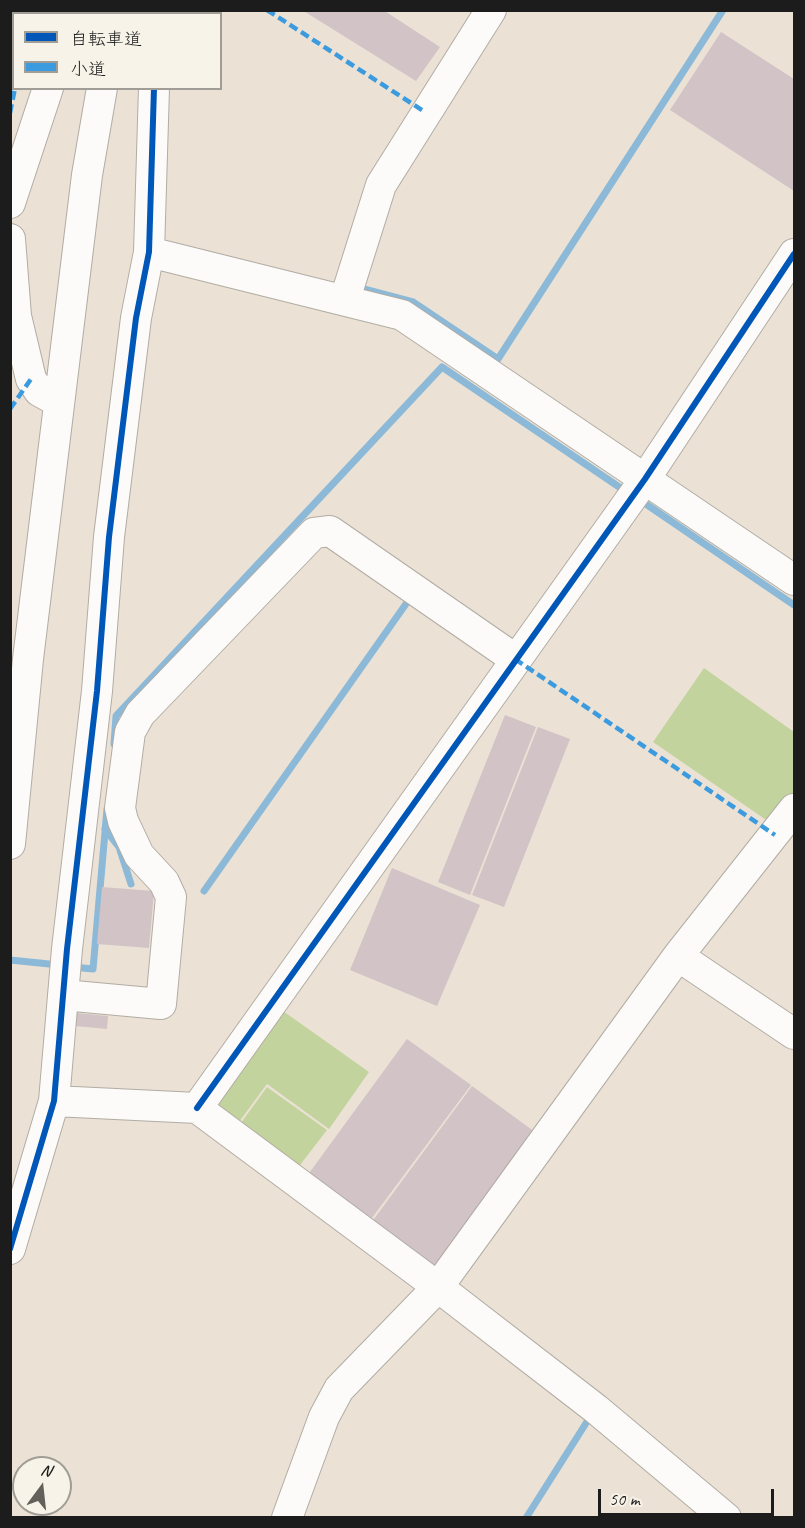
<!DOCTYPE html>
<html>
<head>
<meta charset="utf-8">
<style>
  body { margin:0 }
  #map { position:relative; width:805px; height:1528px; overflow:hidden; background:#ebe2d5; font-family:Caveat,"Klee One",sans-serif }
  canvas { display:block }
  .frame { position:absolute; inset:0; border:12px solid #1c1c1c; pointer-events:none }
  .legend { position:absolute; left:12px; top:12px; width:210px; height:78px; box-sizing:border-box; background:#f7f3e8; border:2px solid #9f9d96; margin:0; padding:8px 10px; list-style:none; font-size:18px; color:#1c1c1c }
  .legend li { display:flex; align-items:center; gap:12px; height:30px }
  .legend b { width:30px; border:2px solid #9f9d96 }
  .north { position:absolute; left:12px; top:1456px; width:60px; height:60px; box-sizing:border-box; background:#f7f3e8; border:2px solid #9f9d96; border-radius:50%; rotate:15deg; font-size:16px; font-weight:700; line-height:24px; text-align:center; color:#1c1c1c }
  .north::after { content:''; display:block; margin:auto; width:21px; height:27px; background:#64615d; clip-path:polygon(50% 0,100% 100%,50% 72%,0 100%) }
  .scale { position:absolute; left:598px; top:1489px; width:176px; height:27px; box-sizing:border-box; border:3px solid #1c1c1c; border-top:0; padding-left:8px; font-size:18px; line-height:21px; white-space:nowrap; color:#1c1c1c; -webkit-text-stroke:4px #f7f3e8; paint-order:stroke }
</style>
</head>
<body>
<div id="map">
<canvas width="805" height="1528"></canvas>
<div class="frame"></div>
<ul class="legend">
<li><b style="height:8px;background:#0057b8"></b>自転車道</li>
<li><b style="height:8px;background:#3c9bdf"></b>小道</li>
</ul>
<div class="north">N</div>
<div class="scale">50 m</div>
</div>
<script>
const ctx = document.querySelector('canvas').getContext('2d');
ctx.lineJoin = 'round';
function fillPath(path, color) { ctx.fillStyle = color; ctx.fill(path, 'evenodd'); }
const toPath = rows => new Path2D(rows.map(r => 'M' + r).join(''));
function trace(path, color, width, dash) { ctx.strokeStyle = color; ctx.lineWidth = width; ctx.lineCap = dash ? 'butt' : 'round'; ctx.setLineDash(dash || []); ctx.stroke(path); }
fillPath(toPath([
  [704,668,794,732,794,793,772,824,653,742],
  [276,1006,369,1072,329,1129,267,1084,236,1126,205,1105],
  [267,1087,327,1130,297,1169,238,1127]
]), '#c2d39e');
trace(toPath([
  [360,288,413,302,498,359,723,10],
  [640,500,794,605],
  [114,744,116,716,442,367,628,493],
  [105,829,119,847,131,884],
  [204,891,408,601],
  [10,960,59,965],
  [73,967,93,969,107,809],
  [526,1518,588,1420]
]), '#8cb9d7', 7);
fillPath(toPath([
  [302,10,383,10,440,47,416,81],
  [721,32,794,79,794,191,670,110],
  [505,715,536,727,470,895,438,882],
  [538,727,570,739,504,907,472,895],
  [392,868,480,905,437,1006,350,970],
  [102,887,154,891,149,948,97,944],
  [76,1013,108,1016,107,1029,75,1026],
  [407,1039,471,1085,369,1222,307,1176],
  [472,1086,535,1132,434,1269,371,1223]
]), '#d1c3c6');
const minor = toPath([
  [73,14,74,10],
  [115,14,116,10],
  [156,14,157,10],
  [10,203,48,88],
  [10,239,16,316,31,379,39,391,59,402],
  [149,252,402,315,794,580],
  [345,299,381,185,491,10],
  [10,844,28,659,87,175,102,88],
  [678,956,794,1034],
  [63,995,161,1004,171,897,164,882,139,855,123,821,120,808,130,732,140,714,314,533,330,531,515,659],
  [54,1101,197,1108,438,1287,596,1409,726,1518],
  [197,1108,645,479,794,254],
  [10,1249,54,1101,67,949,97,691,109,537,136,318,149,252,154,88],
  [287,1518,324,1417,339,1389,438,1287,678,956,794,809]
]);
trace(minor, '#b1aca4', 32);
trace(minor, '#fcfbf9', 30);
trace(toPath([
  [267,10,425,112],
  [27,14,28,10],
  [10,113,15,88],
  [10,409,31,379],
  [515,659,775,835]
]), '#3c9bdf', 4.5, [9, 4.5]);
trace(toPath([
  [197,1108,645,479,794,254],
  [10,1249,54,1101,67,949,97,691,109,537,136,318,149,252,154,88]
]), '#0057b8', 6);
</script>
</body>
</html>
